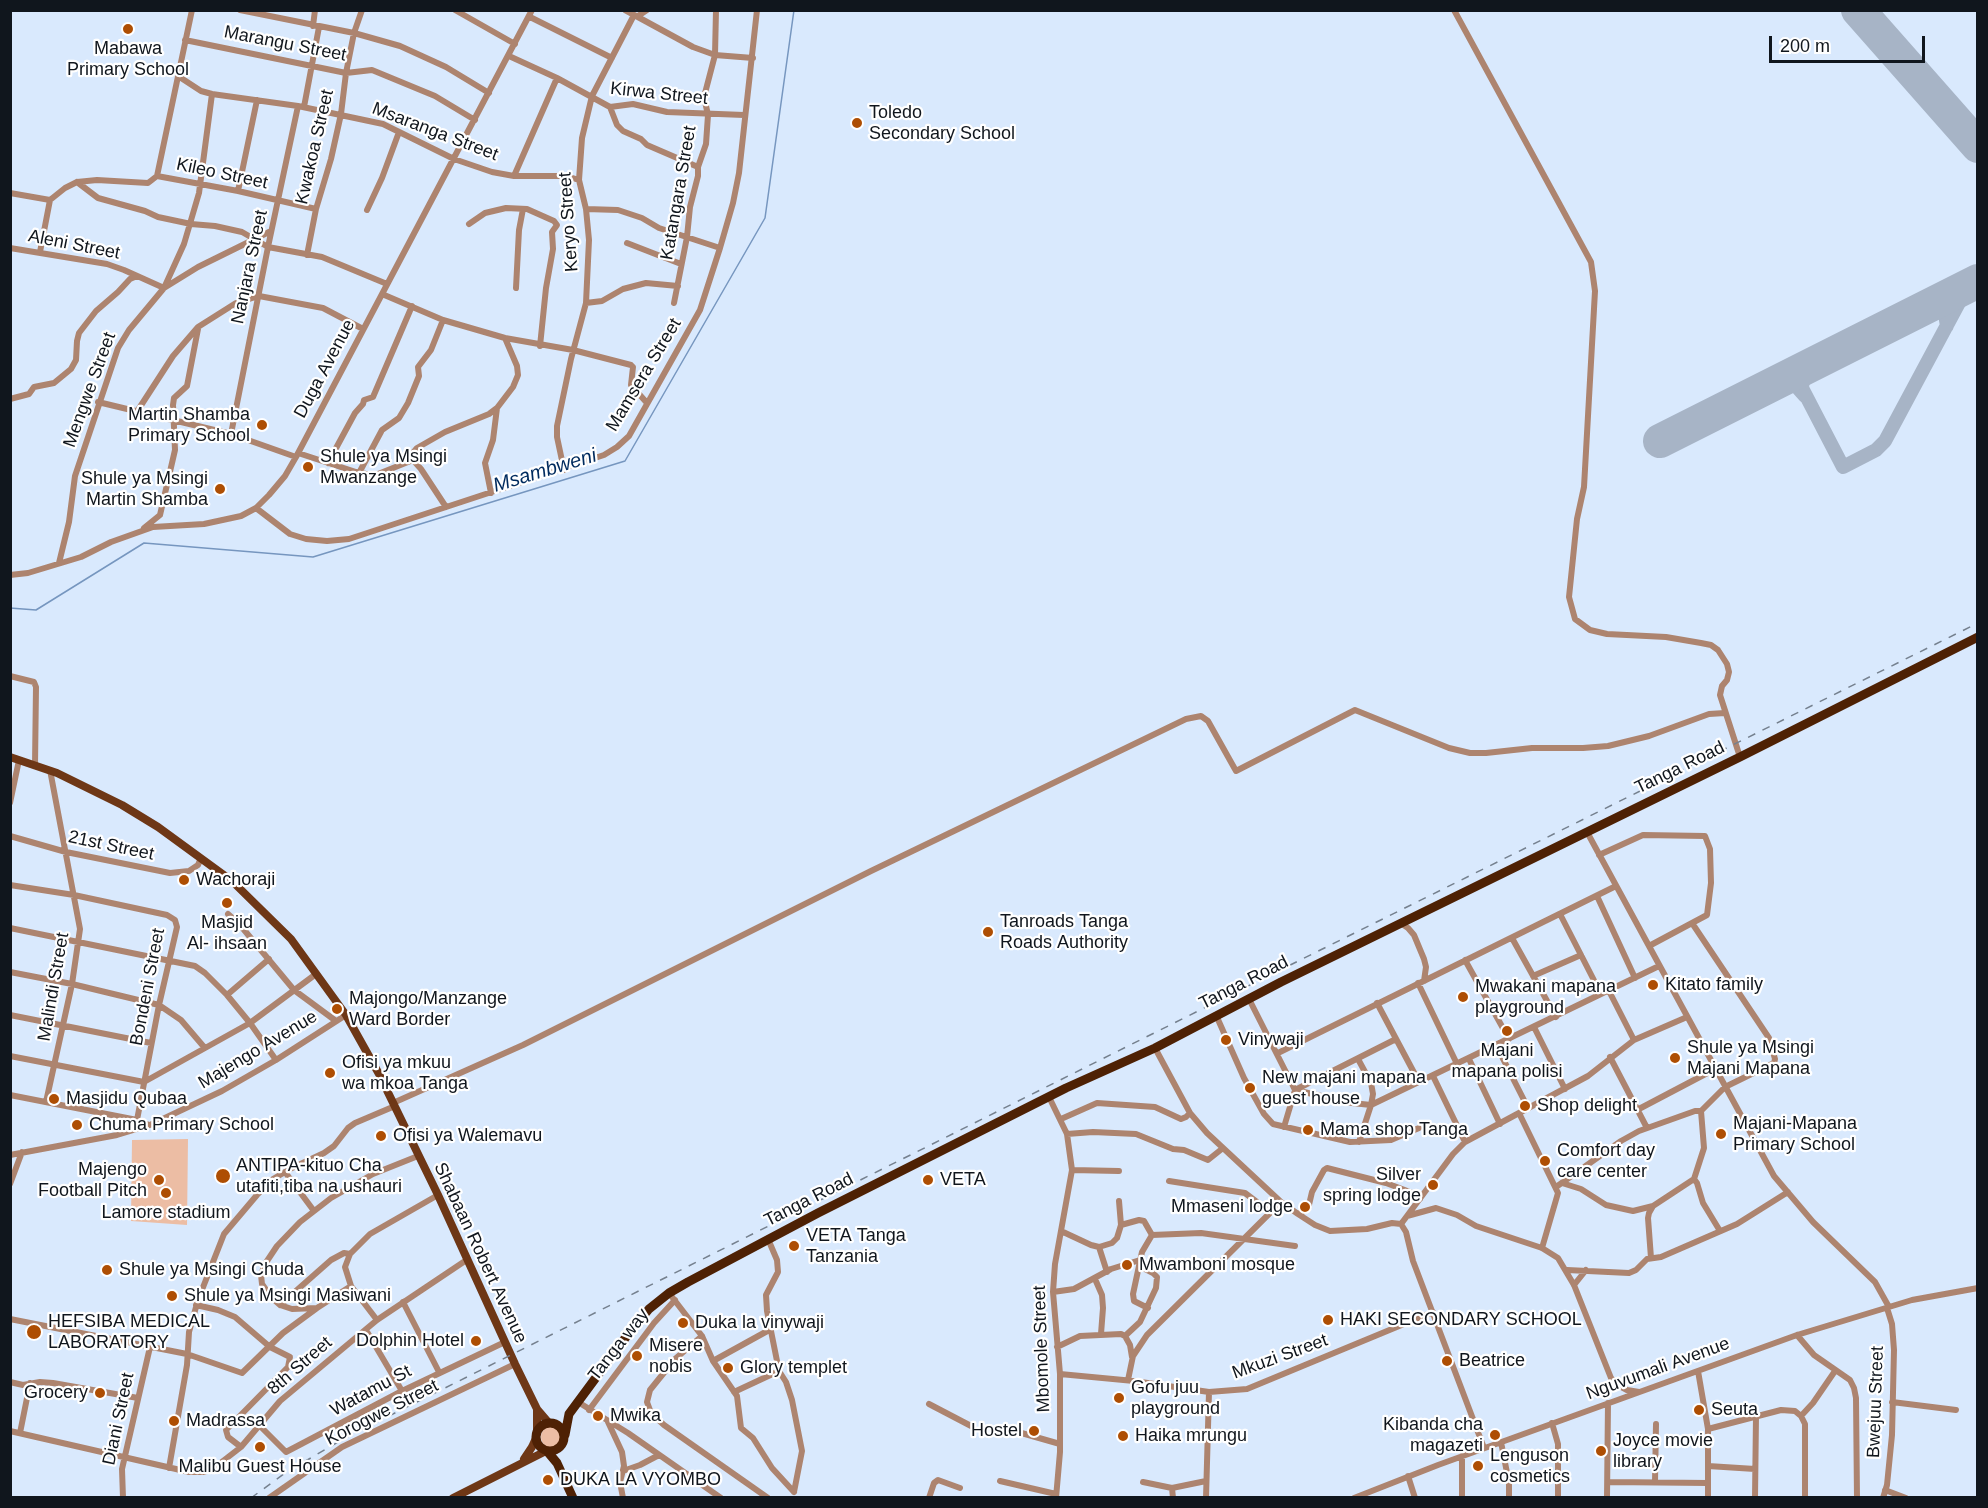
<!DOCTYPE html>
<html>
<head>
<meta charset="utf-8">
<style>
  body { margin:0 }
  #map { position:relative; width:1988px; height:1508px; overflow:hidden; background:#d9e9fd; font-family:Arial,sans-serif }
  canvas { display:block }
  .frame { position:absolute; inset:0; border:12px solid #10161d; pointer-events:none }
  .scale { position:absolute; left:1769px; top:36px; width:156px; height:27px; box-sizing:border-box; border:3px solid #10161d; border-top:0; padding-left:8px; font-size:18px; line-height:21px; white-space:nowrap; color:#10161d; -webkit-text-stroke:4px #fff; paint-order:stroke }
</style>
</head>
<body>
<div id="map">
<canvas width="1988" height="1508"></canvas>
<div class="frame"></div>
<div class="scale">200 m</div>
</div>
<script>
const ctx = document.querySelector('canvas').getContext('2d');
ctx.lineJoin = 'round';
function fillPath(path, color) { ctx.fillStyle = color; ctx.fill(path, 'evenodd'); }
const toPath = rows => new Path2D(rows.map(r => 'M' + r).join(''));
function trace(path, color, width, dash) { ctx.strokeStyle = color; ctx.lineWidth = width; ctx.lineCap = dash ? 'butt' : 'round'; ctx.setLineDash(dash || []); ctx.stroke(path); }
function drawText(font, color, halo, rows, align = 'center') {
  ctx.font = font + ' Arial,sans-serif'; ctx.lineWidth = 4.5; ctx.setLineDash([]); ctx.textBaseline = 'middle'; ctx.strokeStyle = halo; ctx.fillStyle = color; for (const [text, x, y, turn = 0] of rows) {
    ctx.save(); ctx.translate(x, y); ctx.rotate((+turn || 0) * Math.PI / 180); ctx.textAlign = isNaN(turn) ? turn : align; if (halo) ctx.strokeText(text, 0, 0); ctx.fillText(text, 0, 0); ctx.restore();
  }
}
fillPath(toPath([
  [188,1139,187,1225,131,1221,132,1140],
  '541 1437a11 11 0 1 1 22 0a11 11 0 1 1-22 0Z'
]), '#ecbda4');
trace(toPath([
  [10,608,36,610,144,543,313,557,625,461,765,218,794,10]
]), '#7696bf', 1.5);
trace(toPath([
  [1925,308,1940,309,1945,314,1947,326],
  [1816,362,1807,371,1803,378,1802,388,1843,467,1876,450,1885,441,1968,286],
  [1774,384,1792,385,1797,387,1805,396]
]), '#a7b4c6', 14);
trace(toPath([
  [1858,10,1978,146],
  [1660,441,1978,281]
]), '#a7b4c6', 34);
trace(toPath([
  [240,10,354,33,400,46,446,67,489,93],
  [455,10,515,44],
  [625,10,693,47,715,55,753,58],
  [1454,10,1591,262,1595,291,1584,487,1577,519,1569,597,1575,619,1590,630,1607,634,1666,637,1701,643,1711,645,1718,650,1727,664,1729,672,1727,680,1722,686,1720,695,1740,757],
  [638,16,647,10],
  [530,17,612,58],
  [313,26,315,10],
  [185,40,346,73,372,70,435,96,475,120],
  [509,56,557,78,610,107,633,104,667,112,744,115],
  [178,76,201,91,212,94,298,106,383,124,454,159,492,172,514,176,566,176,579,180],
  [304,107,319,27],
  [610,107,617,125,623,131,641,139,647,145,698,167],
  [157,176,238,191,316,209],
  [514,176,557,78],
  [77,182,98,198,145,211,158,217,191,224,215,226,242,232,268,247,322,257,387,284],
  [238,191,257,100],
  [10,193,50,200],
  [586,209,618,210,642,218,659,228,720,248],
  [367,210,382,178,399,132],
  [469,224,485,213,506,208,527,209,554,221,557,225,552,232,553,249,546,288,540,346],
  [627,243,681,264],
  [10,248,107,264,124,270,164,288,184,244,199,193,212,94],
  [40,252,50,200,65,188,77,182,97,180,148,183,157,176,192,10],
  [307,255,316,209,331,159,341,114,346,73,354,33,362,10],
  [516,288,519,230,523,209],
  [382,294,443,320,505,338,573,350,631,365,633,367,631,385,647,403],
  [586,303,602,301,623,289,646,283,678,286],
  [674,303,687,237,690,207,698,176,698,167,706,144,708,115,704,97,715,55,716,10],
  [10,399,29,394,34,387,54,383,71,369,76,360,77,341,79,333,96,311,118,292,130,279,137,276],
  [98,402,231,434,296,457],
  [138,410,173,356,198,327,236,303,259,296,323,308,363,329],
  [231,434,268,247,298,106],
  [298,453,356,472,366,474,378,474,413,460,421,469,446,507],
  [413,460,412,454,417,448,445,432,489,414,497,408,513,387,518,375,517,366,505,338],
  [328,463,355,413,363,404,364,400,373,397,412,306],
  [564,470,557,437,557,426,571,359,586,303,589,240,586,209,579,180,582,138,592,96,634,15],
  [359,473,382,430,399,418,408,403,419,376,418,367,431,350,443,320],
  [491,493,485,463,493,440,497,408],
  [256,508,290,534,306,539,327,541,349,539,604,455,617,447,629,436,700,310,720,248,733,203,739,173,757,10],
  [144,528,160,515,175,450,173,405,174,398,187,386,198,329],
  [59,563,69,522,75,476,118,348,129,330,164,288,198,267,271,231],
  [10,575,28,573,81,557,111,542,153,527,204,524,241,516,256,508,269,495,285,476,296,457,532,10],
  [10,676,34,682,36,687,35,765],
  [10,803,19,760],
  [1587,832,1774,1176,1813,1222,1875,1282,1889,1307],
  [10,836,66,852,170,873,189,871,198,865,201,858],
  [1599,855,1643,835,1705,836,1710,849,1711,883,1707,915,1649,946],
  [10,885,74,895,167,915,175,920,177,927,159,1005,137,1120],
  [1597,896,1635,978],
  [228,914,240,925,294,990,336,1021],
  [1560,914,1601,994],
  [1402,924,1408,928,1414,935,1424,959,1426,967,1424,981],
  [10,928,195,966,205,973,227,995,250,1023,276,1060],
  [1512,938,1556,1017],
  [1465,960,1509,1039],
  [10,972,72,984,159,1005,181,1020,204,1047],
  [1533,976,1581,955],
  [1418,983,1457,1064],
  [227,995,269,959],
  [1249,999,1295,1090,1352,1103,1371,1105,1659,966],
  [1377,1003,1419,1082],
  [10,1015,151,1043],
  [1216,1015,1244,1078,1264,1114,1273,1124,1350,1142,1391,1140,1419,1128],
  [1534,1027,1565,1089],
  [1634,1040,1687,1017],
  [1496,1045,1528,1108],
  [1155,1048,1190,1113,1207,1133,1281,1202,1298,1214,1315,1225,1330,1231,1367,1229,1392,1223,1401,1224,1406,1232,1413,1261,1484,1448],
  [1278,1053,1616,886],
  [10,1056,144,1082,250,1023,316,974],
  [1610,1057,1647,1128],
  [1358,1059,1371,1083,1373,1094,1371,1105,1359,1142],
  [1469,1059,1500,1124],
  [1433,1076,1465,1142],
  [10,1095,137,1120,149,1125],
  [1049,1097,1067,1134,1072,1170,1055,1264,1053,1292,1060,1374,1060,1452,1056,1498],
  [46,1102,72,984,80,929,50,770],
  [393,1103,523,1045,871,871,1186,719,1201,716,1208,721,1236,771,1355,710,1449,748,1470,753,1486,753,1532,748,1583,748,1608,746,1649,736,1709,714,1725,713],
  [1637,1110,1715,1069],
  [1519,1113,1558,1193,1542,1248],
  [1061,1119,1097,1103,1155,1107,1181,1119,1186,1117,1190,1113],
  [1284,1127,1295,1090,1396,1039],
  [1067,1134,1093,1132,1136,1134,1173,1149,1184,1150,1208,1160,1223,1148],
  [10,1155,117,1135,150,1125,222,1091,276,1060,346,1015],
  [1072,1170,1119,1171],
  [285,1172,314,1211],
  [1694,1179,1697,1183,1703,1203,1720,1231],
  [1169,1181,1245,1193,1270,1212],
  [1562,1183,1581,1189,1606,1205,1633,1211,1653,1206],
  [10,1184,22,1152],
  [1556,1187,1621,1141,1639,1131,1695,1111,1701,1111,1725,1087,1774,1063,1775,1059,1769,1038,1692,923],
  [1298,1214,1308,1209,1312,1192,1324,1170,1327,1168,1386,1183,1410,1192,1420,1199],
  [1407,1216,1453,1154,1465,1142,1588,1076,1634,1040,1609,991],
  [1401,1224,1407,1216,1436,1208,1457,1215,1476,1226,1542,1248,1558,1258,1574,1285,1611,1378,1616,1384,1627,1390,1639,1392],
  [1121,1225,1139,1220,1144,1221,1152,1235],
  [1061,1231,1091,1245,1099,1247,1112,1243,1117,1238,1121,1225,1119,1201],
  [768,1239,777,1260,778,1272,766,1295,767,1311,779,1371,786,1382,792,1400,802,1451,794,1492],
  [1099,1247,1107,1272],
  [1651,1258,1648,1218,1649,1213,1653,1206,1694,1179,1704,1148,1701,1111],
  [1567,1270,1629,1273,1636,1270,1647,1259,1661,1257,1737,1224,1788,1192],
  [1095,1279,1102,1295,1103,1308,1101,1334],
  [1574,1285,1586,1270],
  [351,1286,317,1308,292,1309,280,1305,271,1297,262,1284,261,1275,265,1264,277,1246,300,1222,331,1198,373,1174,418,1156],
  [1053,1292,1074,1289,1111,1269,1140,1260],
  [669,1293,702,1336,713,1361,737,1396,741,1428,753,1438,772,1468,794,1492],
  [403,1302,439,1372],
  [196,1305,218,1310,235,1317,270,1347,290,1357,288,1367,226,1430,228,1437,241,1447],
  [280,1305,331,1260,344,1253,350,1254],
  [1148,1308,1134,1301,1133,1294,1142,1252,1152,1235,1201,1233,1295,1246],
  [10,1319,187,1354,242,1373,283,1333,317,1308],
  [377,1320,351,1286,345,1267,350,1254,370,1234,438,1195],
  [366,1330,402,1391],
  [1797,1335,1814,1355,1850,1380,1854,1388,1856,1398,1857,1498],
  [702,1336,675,1359,650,1390,647,1402,651,1413,664,1425,768,1498],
  [1125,1336,1140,1322,1156,1288,1157,1277,1153,1273,1139,1266],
  [1057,1347,1080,1336,1121,1334,1125,1336,1130,1345,1132,1357],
  [713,1361,771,1329],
  [1698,1371,1708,1429,1708,1498],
  [1060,1374,1134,1381,1209,1392,1247,1389,1433,1312],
  [1128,1380,1133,1356,1147,1335,1281,1202],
  [10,1382,23,1385,40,1382,53,1383,138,1398],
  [734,1392,779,1371],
  [578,1402,628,1433,721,1498],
  [1892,1402,1956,1410],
  [929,1404,973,1427],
  [589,1410,654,1323,675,1300],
  [1801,1416,1813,1403,1835,1371],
  [608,1422,622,1452,624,1466,620,1482,623,1498],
  [1552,1423,1558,1444,1558,1498],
  [259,1425,286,1452,402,1391,505,1342],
  [1708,1429,1781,1410,1795,1411,1801,1416,1805,1424,1805,1498],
  [1011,1430,1060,1444],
  [10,1431,189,1472,204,1472,214,1468,241,1447,280,1401,377,1320,468,1259],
  [20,1433,30,1383],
  [1501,1442,1509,1483,1509,1498],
  [1708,1466,1755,1469],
  [169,1468,187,1365,189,1332,198,1300,224,1234,257,1195,273,1179,292,1168,324,1153,334,1146,348,1128,355,1123,395,1106],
  [623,1471,640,1465,659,1455],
  [1408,1476,1415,1498],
  [1000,1481,1056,1494],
  [1143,1482,1172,1488,1206,1481],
  [1608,1482,1708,1483],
  [1655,1482,1656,1424],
  [1172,1488,1173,1498],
  [1885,1490,1906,1498],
  [123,1498,122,1469,150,1347],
  [269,1498,342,1447,515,1364],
  [929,1498,934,1483,938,1480,960,1488],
  [1206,1498,1209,1392],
  [1354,1498,1438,1465,1797,1335,1912,1300,1978,1288],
  [1462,1498,1462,1456],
  [1607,1498,1608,1403],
  [1755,1498,1756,1416],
  [1883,1498,1887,1485,1892,1435,1894,1350,1892,1324,1887,1308]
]), '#ad846f', 6);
trace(toPath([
  [10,757,57,773,122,805,158,827,232,881,291,939,346,1015,379,1074,438,1195,515,1364,537,1409,549,1423],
  [537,1430,537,1410],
  [524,1459,532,1447,536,1438],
  [453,1498,546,1451]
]), '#6e3716', 8);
trace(toPath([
  '536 1437a14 14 0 1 1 28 0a14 14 0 1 1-28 0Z',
  [565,1435,569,1414,626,1337,649,1309,669,1293,688,1282,818,1213,1066,1088,1155,1048,1281,982,1740,757,1978,637],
  [547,1451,557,1463,573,1498]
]), '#4e2104', 9);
trace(toPath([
  [251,1498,285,1473,345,1438,1246,987,1978,623]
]), '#75808e', 1.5, [8, 8]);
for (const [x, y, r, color] of [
  [128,29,6,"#ae4e03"],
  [857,123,6,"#ae4e03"],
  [262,425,6,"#ae4e03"],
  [308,467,6,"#ae4e03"],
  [220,489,6,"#ae4e03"],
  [184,880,6,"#ae4e03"],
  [227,903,6,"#ae4e03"],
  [988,932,6,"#ae4e03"],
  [1653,985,6,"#ae4e03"],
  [1463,997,6,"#ae4e03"],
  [337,1009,6,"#ae4e03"],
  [1507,1031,6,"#ae4e03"],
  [1226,1040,6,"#ae4e03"],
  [1675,1058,6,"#ae4e03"],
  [330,1073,6,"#ae4e03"],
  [1250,1088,6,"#ae4e03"],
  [54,1099,6,"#ae4e03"],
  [1525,1106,6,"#ae4e03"],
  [77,1125,6,"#ae4e03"],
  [1308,1130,6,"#ae4e03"],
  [1721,1134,6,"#ae4e03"],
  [381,1136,6,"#ae4e03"],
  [1545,1161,6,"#ae4e03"],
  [223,1176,8,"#ae4e03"],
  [159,1180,6,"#ae4e03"],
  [928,1180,6,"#ae4e03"],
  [1433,1185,6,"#ae4e03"],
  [166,1193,6,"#ae4e03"],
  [1305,1207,6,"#ae4e03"],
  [794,1246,6,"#ae4e03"],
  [1127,1265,6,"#ae4e03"],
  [107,1270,6,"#ae4e03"],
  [172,1296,6,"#ae4e03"],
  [1328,1320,6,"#ae4e03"],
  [683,1323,6,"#ae4e03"],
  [34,1332,8,"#ae4e03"],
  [476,1341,6,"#ae4e03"],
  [637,1356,6,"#ae4e03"],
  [1447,1361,6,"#ae4e03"],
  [728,1368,6,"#ae4e03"],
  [100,1393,6,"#ae4e03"],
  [1119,1398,6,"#ae4e03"],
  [1699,1410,6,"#ae4e03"],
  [598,1416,6,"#ae4e03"],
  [174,1421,6,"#ae4e03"],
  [1034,1431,6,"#ae4e03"],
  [1495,1435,6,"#ae4e03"],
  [1123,1436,6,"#ae4e03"],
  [260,1447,6,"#ae4e03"],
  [1601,1451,6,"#ae4e03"],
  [1478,1466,6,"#ae4e03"],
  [548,1480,6,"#ae4e03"]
]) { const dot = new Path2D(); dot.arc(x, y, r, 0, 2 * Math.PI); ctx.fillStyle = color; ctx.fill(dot); trace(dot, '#fff', 2); }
drawText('18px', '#10161d', '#fff', [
  ["Marangu Street",285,44,11],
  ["Kirwa Street",659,94,6],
  ["Msaranga Street",435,132,21],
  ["Kwakoa Street",315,147,-77],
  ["Kileo Street",222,174,12],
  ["Katangara Street",679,193,-80],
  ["Keryo Street",569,222,-94],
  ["Aleni Street",74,245,11],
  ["Nanjara Street",250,267,-78],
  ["Duga Avenue",325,369,-62],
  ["Mamsera Street",644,375,-59],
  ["Mengwe Street",90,390,-70],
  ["Tanga Road",1680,768,-26],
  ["21st Street",111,846,12],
  ["Tanga Road",1244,983,-27],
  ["Malindi Street",54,987,-80],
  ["Bondeni Street",148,987,-79],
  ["Majengo Avenue",258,1050,-31],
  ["Tanga Road",809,1200,-27],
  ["Shabaan Robert Avenue",480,1253,65],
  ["Tanga way",619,1345,-52],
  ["Mbomole Street",1042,1349,-92],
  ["Mkuzi Street",1280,1357,-20],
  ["8th Street",300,1366,-41],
  ["Nguvumali Avenue",1658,1369,-20],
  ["Watamu St",371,1391,-28],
  ["Bwejuu Street",1876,1402,-88],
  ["Korogwe Street",382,1413,-27],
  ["Diani Street",119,1419,-78]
]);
drawText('18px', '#10161d', '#fff', [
  ["Mabawa",128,49,"center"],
  ["Primary School",128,70,"center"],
  ["Toledo",869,113],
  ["Secondary School",869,134],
  ["Martin Shamba",250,415,"right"],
  ["Primary School",250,436,"right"],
  ["Shule ya Msingi",320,457],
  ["Mwanzange",320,478],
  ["Shule ya Msingi",208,479,"right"],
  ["Martin Shamba",208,500,"right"],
  ["Wachoraji",196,880],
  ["Tanroads Tanga",1000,922],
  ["Roads Authority",1000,943],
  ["Masjid",227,923,"center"],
  ["Al- ihsaan",227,944,"center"],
  ["Kitato family",1665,985],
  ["Mwakani mapana",1475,987],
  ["playground",1475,1008],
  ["Majongo/Manzange",349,999],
  ["Ward Border",349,1020],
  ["Vinywaji",1238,1040],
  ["Shule ya Msingi",1687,1048],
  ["Majani Mapana",1687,1069],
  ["Majani",1507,1051,"center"],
  ["mapana polisi",1507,1072,"center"],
  ["Ofisi ya mkuu",342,1063],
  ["wa mkoa Tanga",342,1084],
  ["New majani mapana",1262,1078],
  ["guest house",1262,1099],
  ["Masjidu Qubaa",66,1099],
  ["Shop delight",1537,1106],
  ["Majani-Mapana",1733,1124],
  ["Primary School",1733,1145],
  ["Chuma Primary School",89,1125],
  ["Mama shop Tanga",1320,1130],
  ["Ofisi ya Walemavu",393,1136],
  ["Comfort day",1557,1151],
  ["care center",1557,1172],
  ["ANTIPA-kituo Cha",236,1166],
  ["utafiti,tiba na ushauri",236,1187],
  ["Majengo",147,1170,"right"],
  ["Football Pitch",147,1191,"right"],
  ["Silver",1421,1175,"right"],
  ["spring lodge",1421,1196,"right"],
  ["VETA",940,1180],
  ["Mmaseni lodge",1293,1207,"right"],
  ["Lamore stadium",166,1213,"center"],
  ["VETA Tanga",806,1236],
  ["Tanzania",806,1257],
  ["Mwamboni mosque",1139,1265],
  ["Shule ya Msingi Chuda",119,1270],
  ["Shule ya Msingi Masiwani",184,1296],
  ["HAKI SECONDARY SCHOOL",1340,1320],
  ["HEFSIBA MEDICAL",48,1322],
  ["LABORATORY",48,1343],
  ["Duka la vinywaji",695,1323],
  ["Dolphin Hotel",464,1341,"right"],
  ["Misere",649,1346],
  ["nobis",649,1367],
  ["Beatrice",1459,1361],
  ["Glory templet",740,1368],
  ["Gofu juu",1131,1388],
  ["playground",1131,1409],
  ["Grocery",88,1393,"right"],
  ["Seuta",1711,1410],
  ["Mwika",610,1416],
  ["Madrassa",186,1421],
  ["Kibanda cha",1483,1425,"right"],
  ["magazeti",1483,1446,"right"],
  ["Hostel",1022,1431,"right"],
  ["Haika mrungu",1135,1436],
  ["Joyce movie",1613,1441],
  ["library",1613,1462],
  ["Lenguson",1490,1456],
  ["cosmetics",1490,1477],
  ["Malibu Guest House",260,1467,"center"],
  ["DUKA LA VYOMBO",560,1480]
], 'left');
drawText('italic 20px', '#002b5e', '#fff', [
  ["Msambweni",545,471,-17]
]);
</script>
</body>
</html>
